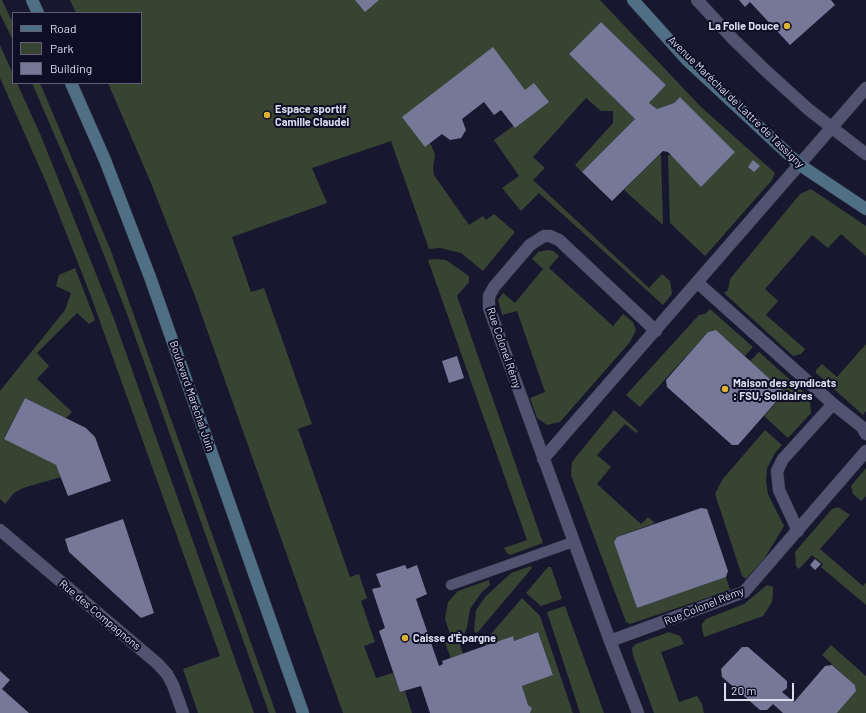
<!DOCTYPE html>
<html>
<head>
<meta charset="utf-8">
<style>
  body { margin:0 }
  #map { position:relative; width:866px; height:713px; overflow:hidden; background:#171830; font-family:Barlow,sans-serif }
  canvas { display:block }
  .legend { position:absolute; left:12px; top:12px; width:130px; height:72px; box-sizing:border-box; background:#0e0e26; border:1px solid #606176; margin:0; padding:5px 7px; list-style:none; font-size:12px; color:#daddee }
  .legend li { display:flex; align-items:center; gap:8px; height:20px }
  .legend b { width:20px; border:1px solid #606176 }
  .scale { position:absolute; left:724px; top:683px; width:70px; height:18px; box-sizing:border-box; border:2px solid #daddee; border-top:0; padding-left:5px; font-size:12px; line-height:14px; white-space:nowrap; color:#daddee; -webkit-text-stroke:3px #0e0e26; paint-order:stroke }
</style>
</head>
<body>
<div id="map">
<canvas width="866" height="713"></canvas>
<ul class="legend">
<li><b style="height:5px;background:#4f6f85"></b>Road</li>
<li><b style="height:11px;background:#374432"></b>Park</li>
<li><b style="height:11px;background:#757897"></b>Building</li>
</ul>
<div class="scale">20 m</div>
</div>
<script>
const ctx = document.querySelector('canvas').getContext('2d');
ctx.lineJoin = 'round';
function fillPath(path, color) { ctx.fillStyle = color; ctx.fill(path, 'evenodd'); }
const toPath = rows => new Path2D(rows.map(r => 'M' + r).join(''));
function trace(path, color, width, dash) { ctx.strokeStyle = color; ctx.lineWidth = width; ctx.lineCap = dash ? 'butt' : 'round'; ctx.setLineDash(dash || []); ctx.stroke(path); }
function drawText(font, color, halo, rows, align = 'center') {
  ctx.font = font + ' Barlow,sans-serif'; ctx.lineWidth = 4; ctx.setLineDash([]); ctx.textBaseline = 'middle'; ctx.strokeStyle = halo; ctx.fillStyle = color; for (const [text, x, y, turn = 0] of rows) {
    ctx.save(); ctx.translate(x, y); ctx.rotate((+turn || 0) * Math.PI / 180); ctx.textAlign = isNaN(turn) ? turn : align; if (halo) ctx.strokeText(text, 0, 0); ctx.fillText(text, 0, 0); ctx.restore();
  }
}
fillPath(toPath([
  [0,0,2,0,13,23,13,40,0,14],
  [70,0,600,0,700,106,775,173,772,180,705,256,670,223,668,155,671,155,701,186,735,152,680,97,674,103,657,109,649,103,666,85,601,22,569,54,635,119,582,172,575,165,613,123,613,111,601,111,586,98,533,157,545,168,533,180,649,288,662,274,670,281,672,294,663,305,539,193,521,211,502,188,519,176,494,140,513,126,515,128,548,102,525,90,493,48,425,147,430,143,435,154,433,168,434,175,469,225,483,216,486,220,494,214,515,232,483,271,461,253,440,248,429,249,391,141,312,168,327,203,232,237,251,292,264,288,312,424,298,429,350,577,359,574,367,598,361,601,375,642,364,646,376,678,393,673,400,692,405,691,412,713,343,713,195,296,151,183,108,83,141,83,141,13,76,13],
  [0,45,13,74,13,83,17,83,41,136,114,319,254,713,198,713,183,669,220,656,89,291,46,182,0,78],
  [32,83,40,83,111,251,276,713,269,713,127,314,80,194],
  [659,155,661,155,663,225,624,190],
  [811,189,866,226,866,256,841,234,828,248,812,235,765,289,778,301,766,315,805,349,801,354,793,356,724,293,728,290,730,279,800,194],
  [547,250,553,251,559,256,549,268,613,326,623,314,633,322,636,330,630,342,560,422,547,425,537,418,530,398,545,392,517,311,502,315,498,300,503,293,515,303,543,269,532,259,538,252],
  [434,259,446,260,469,276,469,282,457,296,543,543,510,555,506,552,504,548,527,540,428,260],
  [75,268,95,320,89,324,77,313,37,353,49,366,37,379,72,412,66,418,25,398,4,438,56,465,61,477,23,488,14,493,5,504,0,499,0,391,65,310,71,293,56,286,59,275],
  [710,309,753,347,745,356,716,330,708,332,640,407,626,395,699,315,705,314],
  [866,344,866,411,863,415,816,373,816,370,822,364,837,377],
  [759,352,807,395,810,401,811,413,788,438,764,416,782,396,782,390,750,361],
  [614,410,638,431,636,433,625,424,597,455,611,467,597,484,641,524,648,517,655,523,617,537,615,542,637,608,726,577,730,590,630,624,626,622,571,475,572,462],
  [765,430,782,445,775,453,767,468,766,481,768,494,784,526,764,559,746,579,742,576,715,494,722,480],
  [866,468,866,496,861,501,853,494,851,486],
  [838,507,850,515,820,549,863,586,866,583,866,605,821,567,823,564,812,555,799,569,796,566,795,552,832,509],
  [531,566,532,568,477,633,474,631,476,610,486,596,511,573],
  [548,567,551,567,562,599,541,606,526,593],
  [489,580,490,585,482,592,470,609,467,627,460,645,463,654,451,658,445,643,452,640,445,619,448,602,458,591],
  [767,585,773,587,773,593,772,602,763,616,704,637,702,629,702,624,706,619,744,604],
  [522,598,540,616,573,713,530,713,532,708,528,705,522,686,553,675,538,632,514,641,512,636,486,646,484,642],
  [565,606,604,713,580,713,547,612],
  [669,632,680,636,684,644,661,652,679,702,697,696,702,704,704,713,654,713,633,655,632,648,636,644],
  [831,645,866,676,866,713,837,713,856,691,855,685,822,655]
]), '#374432');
fillPath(toPath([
  [355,0,379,0,365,12],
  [739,0,831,0,835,5,790,45,750,2,745,7],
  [601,22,666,85,649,103,657,109,674,103,680,97,735,152,701,187,668,152,663,151,612,201,582,172,635,119,569,54],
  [493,47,525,90,534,83,549,102,515,128,501,110,494,115,484,102,462,119,466,130,461,138,450,140,442,134,425,147,402,117],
  [753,160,760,166,754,172,748,167],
  [716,330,782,390,782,395,738,445,732,445,667,387,666,380,708,332],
  [457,356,464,378,449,383,442,361],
  [25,398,86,428,95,437,111,481,68,496,56,465,4,439],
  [701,508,707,509,728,571,726,577,637,608,614,542,617,537],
  [123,519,154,613,141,618,69,552,65,539],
  [815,559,821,564,815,570,810,565],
  [405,565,407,569,417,565,427,594,416,599,439,666,443,664,442,661,513,636,514,641,538,632,553,675,522,686,528,705,532,708,530,713,430,713,421,686,400,692,379,631,385,628,372,589,381,587,376,574],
  [742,647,748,647,787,681,787,688,782,692,794,702,825,666,832,665,855,685,856,691,837,713,783,713,773,704,767,710,760,710,722,677,721,669],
  [0,671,10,680,2,689,29,713,0,713]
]), '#757897');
const lane = toPath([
  [451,585,573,542]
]);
const street = toPath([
  [697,0,733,39,765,70,808,109,866,154],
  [698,283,833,404,862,427,866,434],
  [543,459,866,88],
  [0,530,158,664,167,674,173,685,183,713],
  [798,531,779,490,777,471,783,459,833,404],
  [610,641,744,592,866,451],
  [638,713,610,641,489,308,489,296,494,287,530,245,544,236,550,236,559,240,656,331]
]);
const secondary = toPath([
  [32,0,38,13],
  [633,0,687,60,800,165,866,209],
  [71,83,105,160,150,277,303,713]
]);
trace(lane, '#333346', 11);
trace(street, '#333346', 13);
trace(secondary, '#333346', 13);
trace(lane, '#515471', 10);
trace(street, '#515471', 12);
trace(secondary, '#4f6f85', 12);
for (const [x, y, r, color] of [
  [787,26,4,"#ddb133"],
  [267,115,4,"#ddb133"],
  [725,389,4,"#ddb133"],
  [405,638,4,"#ddb133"]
]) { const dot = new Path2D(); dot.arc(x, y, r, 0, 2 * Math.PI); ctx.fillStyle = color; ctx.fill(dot); trace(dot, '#0e0e26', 1.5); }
drawText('bold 11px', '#daddee', '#0e0e26', [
  ["La Folie Douce",779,26,"right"],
  ["Espace sportif",275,109],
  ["Camille Claudel",275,122],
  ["Maison des syndicats",733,383],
  [": FSU, Solidaires",733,396],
  ["Caisse d'Épargne",413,638]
], 'left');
drawText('11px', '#daddee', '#0e0e26', [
  ["Avenue Maréchal de Lattre de Tassigny",736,102,44],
  ["Rue Colonel Rémy",504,348,71],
  ["Boulevard Maréchal Juin",192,396,71],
  ["Rue Colonel Rémy",704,606,-22],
  ["Rue des Compagnons",100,615,40]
]);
</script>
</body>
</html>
